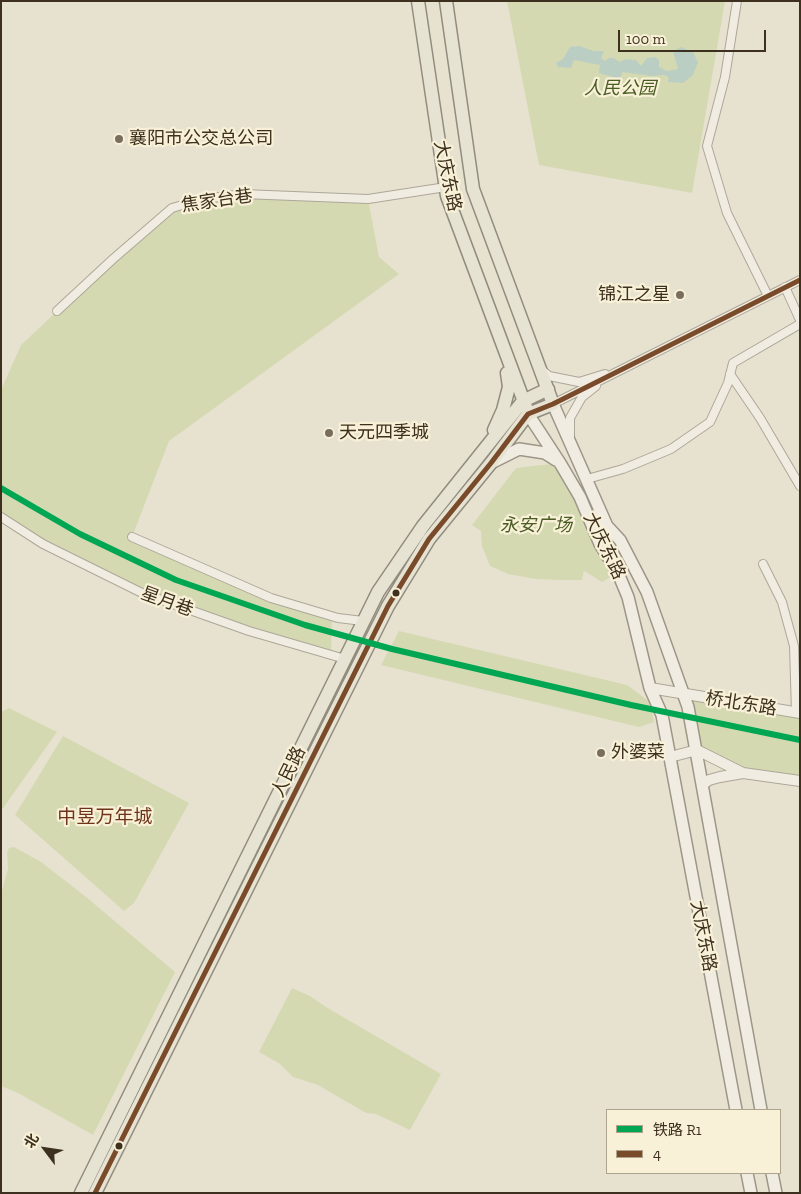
<!DOCTYPE html>
<html>
<head>
<meta charset="utf-8">
<style>
  body { margin:0 }
  #map { position:relative; width:801px; height:1194px; overflow:hidden; background:#e7e2d0; font-family:"Zilla Slab","Noto Sans SC",serif }
  canvas { display:block }
  .frame { position:absolute; inset:0; border:2px solid #3e301f; pointer-events:none }
  .legend { position:absolute; left:606px; top:1109px; width:175px; height:65px; box-sizing:border-box; background:#f8f1d7; border:1px solid #aea48d; margin:0; padding:6px 9px; list-style:none; font-size:15px; color:#3e301f }
  .legend li { display:flex; align-items:center; gap:10px; height:25px }
  .legend b { width:25px; border:1px solid #aea48d }
  .north { position:absolute; left:20px; top:1124px; width:50px; height:50px; -webkit-text-stroke:4px #f8f1d7; paint-order:stroke; rotate:301deg; font-size:14px; font-weight:700; line-height:20px; text-align:center; color:#3e301f }
  .north::after { content:''; display:block; margin:auto; width:18px; height:22px; background:#3e301f; clip-path:polygon(50% 0,100% 100%,50% 72%,0 100%) }
  .scale { position:absolute; left:618px; top:30px; width:148px; height:22px; box-sizing:border-box; border:2px solid #3e301f; border-top:0; padding-left:6px; font-size:15px; line-height:18px; white-space:nowrap; color:#3e301f; -webkit-text-stroke:4px #f8f1d7; paint-order:stroke }
</style>
</head>
<body>
<div id="map">
<canvas width="801" height="1194"></canvas>
<div class="frame"></div>
<ul class="legend">
<li><b style="height:6px;background:#00a651"></b>铁路 R1</li>
<li><b style="height:6px;background:#7a4b2a"></b>4</li>
</ul>
<div class="north">北</div>
<div class="scale">100 m</div>
</div>
<script>
const ctx = document.querySelector('canvas').getContext('2d');
ctx.lineJoin = 'round';
function fillPath(path, color) { ctx.fillStyle = color; ctx.fill(path, 'evenodd'); }
const toPath = rows => new Path2D(rows.map(r => 'M' + r).join(''));
function trace(path, color, width, dash) { ctx.strokeStyle = color; ctx.lineWidth = width; ctx.lineCap = dash ? 'butt' : 'round'; ctx.setLineDash(dash || []); ctx.stroke(path); }
function drawText(font, color, halo, rows, align = 'center') {
  ctx.font = font + ' "Zilla Slab","Noto Sans SC",serif'; ctx.lineWidth = 4.5; ctx.setLineDash([]); ctx.textBaseline = 'middle'; ctx.strokeStyle = halo; ctx.fillStyle = color; for (const [text, x, y, turn = 0] of rows) {
    ctx.save(); ctx.translate(x, y); ctx.rotate((+turn || 0) * Math.PI / 180); ctx.textAlign = isNaN(turn) ? turn : align; if (halo) ctx.strokeText(text, 0, 0); ctx.fillText(text, 0, 0); ctx.restore();
  }
}
fillPath(toPath([
  [507,1,725,1,692,193,539,165],
  [243,194,368,199,379,257,399,274,169,441,132,537,271,598,332,616,331,654,142,593,43,544,1,514,1,390,21,345,113,259,172,208],
  [560,463,618,573,602,582,584,571,582,580,560,580,536,579,508,574,490,566,482,546,481,531,472,525,516,468],
  [399,631,627,685,650,702,654,722,639,727,381,665],
  [683,694,800,713,800,781,743,773,697,750],
  [9,708,57,732,1,811,1,712],
  [63,736,189,803,134,903,124,911,15,815],
  [14,847,41,862,85,896,175,972,93,1135,18,1093,1,1086,1,894,8,869,7,852,9,848],
  [292,988,310,996,326,1007,441,1074,410,1130,376,1114,366,1113,318,1085,293,1077,280,1064,259,1052]
]), '#d5d9b2');
fillPath(toPath([
  [579,46,594,51,604,51,601,58,605,61,609,58,614,58,619,62,626,59,636,60,641,66,647,58,655,57,659,60,659,67,667,71,678,69,673,51,681,47,693,52,698,62,693,75,683,83,668,82,669,77,664,75,652,76,622,72,620,79,599,73,600,65,574,60,571,68,558,67,556,63,563,59,570,47]
]), '#bbcec4');
const minor = toPath([
  [737,1,725,77,707,146,727,213,768,296],
  [785,287,800,320],
  [57,311,113,259,172,208,203,199,243,194,368,199,446,187],
  [542,370,549,376,579,382,605,374],
  [730,374,760,418,800,486],
  [553,404,800,280],
  [570,437,570,418,582,397,596,386],
  [587,479,623,469,671,449,710,422,728,383,733,363,800,324],
  [1,517,43,544,142,593,249,631,345,659],
  [132,537,271,598,338,618,363,621],
  [763,564,782,602,794,646,796,713]
]);
const tertiary = toPath([
  [650,688,800,713],
  [670,757,697,750,743,773,800,781],
  [702,785,709,780,720,777,743,773]
]);
const secondary = toPath([
  [553,404,607,526,620,540,647,592,688,707,761,1110],
  [528,414,560,463,580,497,600,544,618,573,628,597,650,688,662,715,736,1110],
  [491,463,519,449,545,453,556,460],
  [747,1173,751,1193],
  [772,1173,776,1193]
]);
const primary = toPath([
  [418,1,447,196,526,407],
  [494,430,503,410,509,387,507,373],
  [81,1193,378,592,423,526,523,401,548,389],
  [95,1193,388,606,429,539,491,463,528,414,553,404,473,189,446,1]
]);
trace(minor, '#ada798', 10);
trace(tertiary, '#ada798', 12);
trace(secondary, '#9d9688', 14);
trace(primary, '#928c7f', 15);
trace(minor, '#f0ece2', 8);
trace(tertiary, '#f0ece2', 10);
trace(secondary, '#f0ece2', 11);
trace(primary, '#e7e3d3', 12);
trace(toPath([
  [95,1193,388,606,429,539,491,463,528,414,553,404,800,280]
]), '#7a4b2a', 5);
trace(toPath([
  [1,488,80,534,176,580,305,625,392,649,631,705,800,740]
]), '#00a651', 6);
for (const [x, y, r, color] of [
  [119,139,5,"#796e5d"],
  [680,295,5,"#796e5d"],
  [329,433,5,"#796e5d"],
  [396,593,4.5,"#3e301f"],
  [601,753,5,"#796e5d"],
  [119,1146,4.5,"#3e301f"]
]) { const dot = new Path2D(); dot.arc(x, y, r, 0, 2 * Math.PI); ctx.fillStyle = color; ctx.fill(dot); trace(dot, '#f8f1d7', 2); }
drawText('italic 18px', '#495c24', '#f8f1d7', [
  ["人民公园",620,89],
  ["永安广场",536,526]
]);
drawText('18px', '#3e301f', '#f8f1d7', [
  ["襄阳市公交总公司",129,139],
  ["锦江之星",670,295,"right"],
  ["天元四季城",339,433],
  ["外婆菜",611,753]
], 'left');
drawText('18px', '#3e301f', '#f8f1d7', [
  ["大庆东路",447,176,78],
  ["焦家台巷",217,201,-8],
  ["大庆东路",604,546,64],
  ["星月巷",167,602,20],
  ["桥北东路",741,704,9],
  ["人民路",289,772,-64],
  ["大庆东路",703,936,79]
]);
drawText('19px', '#6e331b', '#f8f1d7', [
  ["中昱万年城",105,818]
]);
</script>
</body>
</html>
